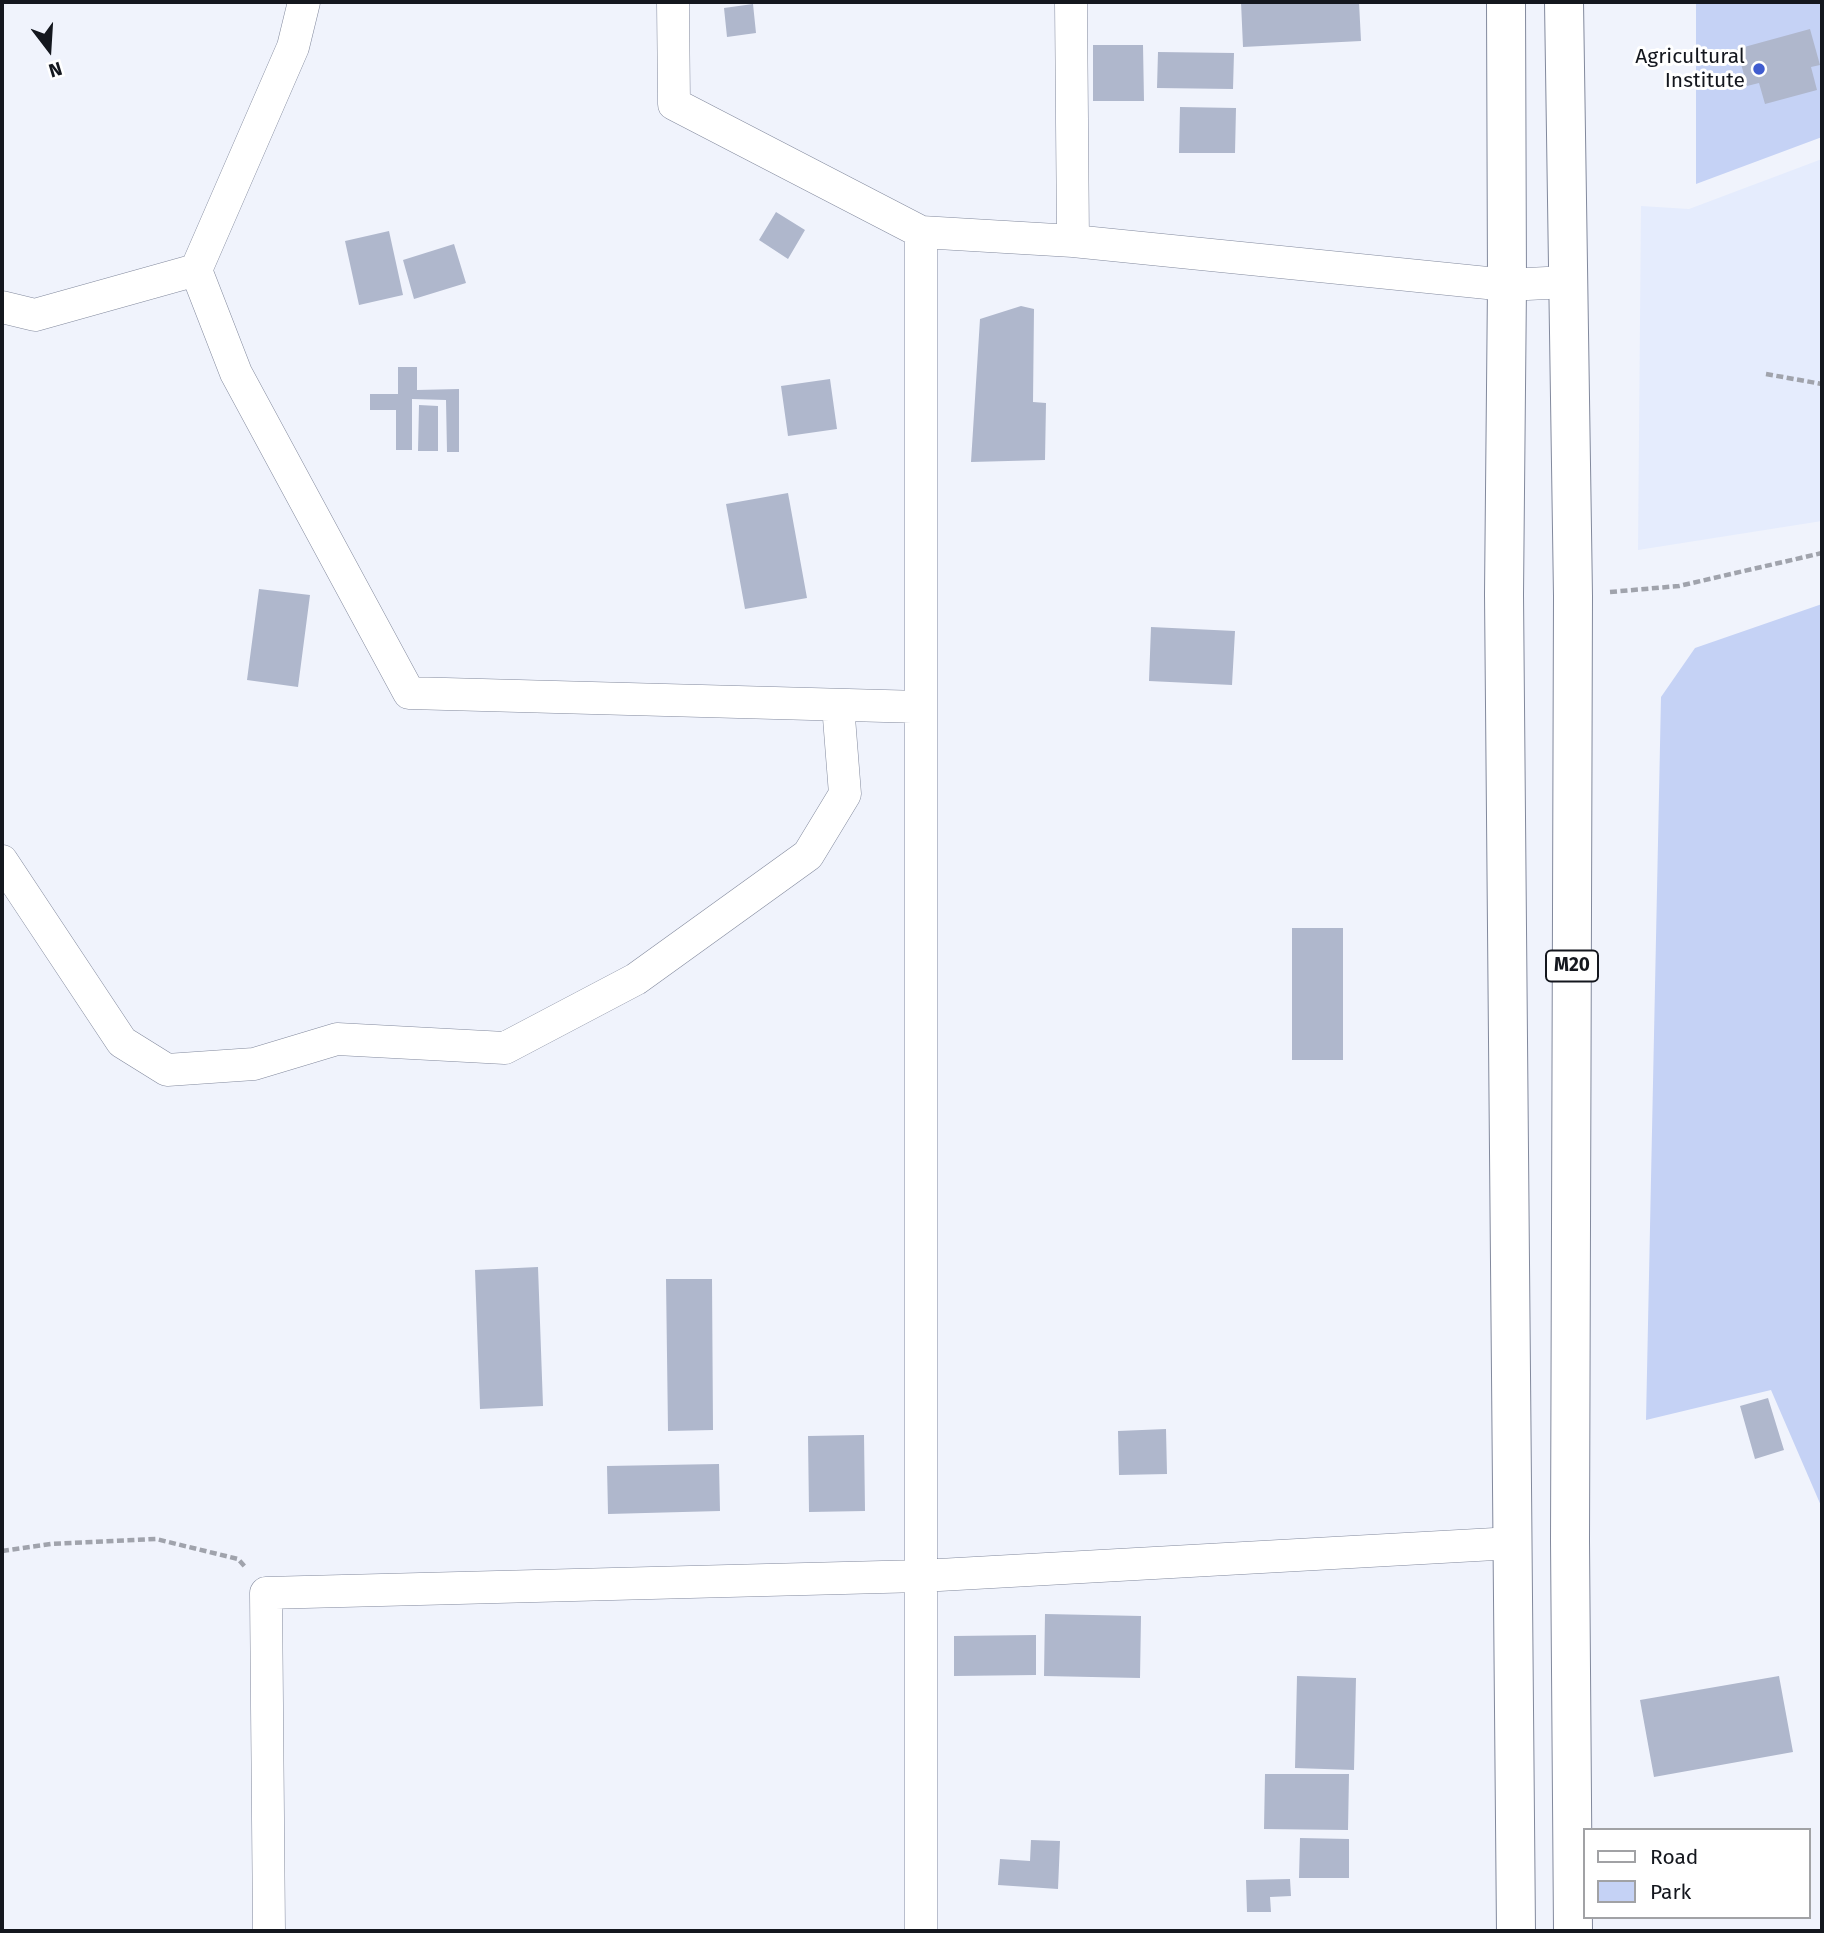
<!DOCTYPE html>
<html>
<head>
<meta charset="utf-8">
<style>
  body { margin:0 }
  #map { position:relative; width:1824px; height:1933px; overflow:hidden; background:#f0f3fc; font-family:"Fira Sans",sans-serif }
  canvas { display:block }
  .frame { position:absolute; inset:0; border:4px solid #14171e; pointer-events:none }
  .legend { position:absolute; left:1583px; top:1828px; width:228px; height:91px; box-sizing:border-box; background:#fff; border:2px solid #a1a2a5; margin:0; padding:9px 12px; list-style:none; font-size:21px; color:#14171e }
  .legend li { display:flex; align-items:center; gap:14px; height:35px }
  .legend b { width:35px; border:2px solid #a1a2a5 }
  .north { position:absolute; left:14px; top:14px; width:70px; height:70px; -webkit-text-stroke:5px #fff; paint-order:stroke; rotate:163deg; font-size:19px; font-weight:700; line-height:28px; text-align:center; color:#14171e }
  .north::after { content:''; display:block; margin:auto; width:24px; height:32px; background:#14171e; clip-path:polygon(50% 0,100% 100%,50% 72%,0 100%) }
</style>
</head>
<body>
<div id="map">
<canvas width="1824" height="1933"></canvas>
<div class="frame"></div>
<ul class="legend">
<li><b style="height:9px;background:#fff"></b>Road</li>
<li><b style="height:19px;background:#c5d2f5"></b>Park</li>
</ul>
<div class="north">N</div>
</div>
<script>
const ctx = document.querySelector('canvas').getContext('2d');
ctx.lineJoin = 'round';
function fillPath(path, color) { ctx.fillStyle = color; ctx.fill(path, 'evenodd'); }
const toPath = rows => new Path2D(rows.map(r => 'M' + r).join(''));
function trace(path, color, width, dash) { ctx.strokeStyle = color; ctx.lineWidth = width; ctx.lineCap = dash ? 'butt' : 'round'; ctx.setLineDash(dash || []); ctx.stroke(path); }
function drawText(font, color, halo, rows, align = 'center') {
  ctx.font = font + ' "Fira Sans",sans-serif'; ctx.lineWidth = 6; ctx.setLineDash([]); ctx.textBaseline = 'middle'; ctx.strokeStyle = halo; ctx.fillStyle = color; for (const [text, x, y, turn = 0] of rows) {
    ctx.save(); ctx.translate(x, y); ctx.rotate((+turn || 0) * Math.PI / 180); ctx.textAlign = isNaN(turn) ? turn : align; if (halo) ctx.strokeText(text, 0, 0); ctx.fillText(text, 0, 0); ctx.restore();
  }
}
fillPath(toPath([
  [1822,159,1822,521,1638,550,1641,206,1689,209]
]), '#e5ecfd');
fillPath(toPath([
  [1696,2,1822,2,1822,137,1696,184],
  [1822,604,1822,1508,1771,1390,1646,1420,1661,697,1695,648]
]), '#c5d2f5');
fillPath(toPath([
  [1241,2,1359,2,1361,41,1243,47],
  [753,4,756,33,727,37,724,8],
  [1810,29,1820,65,1811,67,1817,90,1765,104,1759,83,1747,86,1737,49],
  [1093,45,1143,45,1144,101,1093,101],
  [1158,52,1234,53,1233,89,1157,88],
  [1180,107,1236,108,1235,153,1179,153],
  [776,212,805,230,788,259,759,240],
  [389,231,403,295,359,305,345,241],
  [454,244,466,283,414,299,403,260],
  [1021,306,1034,309,1033,402,1046,403,1045,460,971,462,980,319],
  [398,367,417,367,417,390,459,389,459,452,447,452,446,400,412,399,412,450,396,450,396,410,370,410,370,394,398,394],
  [830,379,837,429,788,436,781,386],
  [419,405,438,406,438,451,418,451],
  [788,493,807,598,745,609,726,504],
  [259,589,310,595,298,687,247,680],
  [1151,627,1235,631,1232,685,1149,681],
  [1292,928,1343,928,1343,1060,1292,1060],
  [538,1267,543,1406,480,1409,475,1270],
  [666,1279,712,1279,713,1430,668,1431],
  [1768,1398,1784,1450,1755,1459,1740,1406],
  [1166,1429,1167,1474,1119,1475,1118,1431],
  [864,1435,865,1511,809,1512,808,1436],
  [719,1464,720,1511,608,1514,607,1466],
  [1045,1614,1141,1616,1140,1678,1044,1676],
  [1036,1635,1036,1675,954,1676,954,1636],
  [1297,1676,1356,1678,1354,1770,1295,1768],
  [1779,1676,1793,1752,1654,1777,1640,1700],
  [1265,1774,1349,1774,1348,1830,1264,1829],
  [1300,1838,1349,1839,1349,1878,1299,1878],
  [1031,1840,1060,1841,1058,1889,998,1885,1000,1859,1030,1861],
  [1290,1879,1291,1896,1270,1897,1271,1912,1247,1912,1246,1880]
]), '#afb7cc');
const minor = toPath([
  [673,2,674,104,921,232,1073,241,1507,285,1567,282],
  [1071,2,1073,241],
  [196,270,293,47,304,2],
  [2,307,35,315,196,270,236,373,409,693,921,707],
  [2,861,122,1042,167,1070,254,1064,337,1039,505,1048,636,979,808,855,845,794,838,705],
  [269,1931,266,1593,921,1576,1513,1543],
  [921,1931,921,232]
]);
const primary = toPath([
  [1506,2,1507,285,1504,594,1516,1931],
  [1564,2,1573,596,1570,1540,1573,1931]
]);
trace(minor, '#82899d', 33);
trace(primary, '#82899d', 40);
trace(toPath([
  [1766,374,1822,384],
  [1610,592,1679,586,1822,553],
  [2,1551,51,1544,156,1539,238,1559,246,1568]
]), '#a0a3ac', 4.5, [7, 3.5]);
trace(minor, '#fff', 32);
trace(primary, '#fff', 38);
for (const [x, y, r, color] of [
  [1759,69,7,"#405ccf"]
]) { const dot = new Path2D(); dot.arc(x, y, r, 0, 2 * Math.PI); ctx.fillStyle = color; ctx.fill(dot); trace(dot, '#fff', 2.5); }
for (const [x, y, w] of [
  [1572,966,52]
]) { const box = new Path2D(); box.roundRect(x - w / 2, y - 15.5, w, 31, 5); ctx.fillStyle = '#fff'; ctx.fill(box); trace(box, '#14171e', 2); }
drawText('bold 19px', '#14171e', null, [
  ["M20",1572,966]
]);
drawText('21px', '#14171e', '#fff', [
  ["Agricultural",1745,57],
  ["Institute",1745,81]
], 'right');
</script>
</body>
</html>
